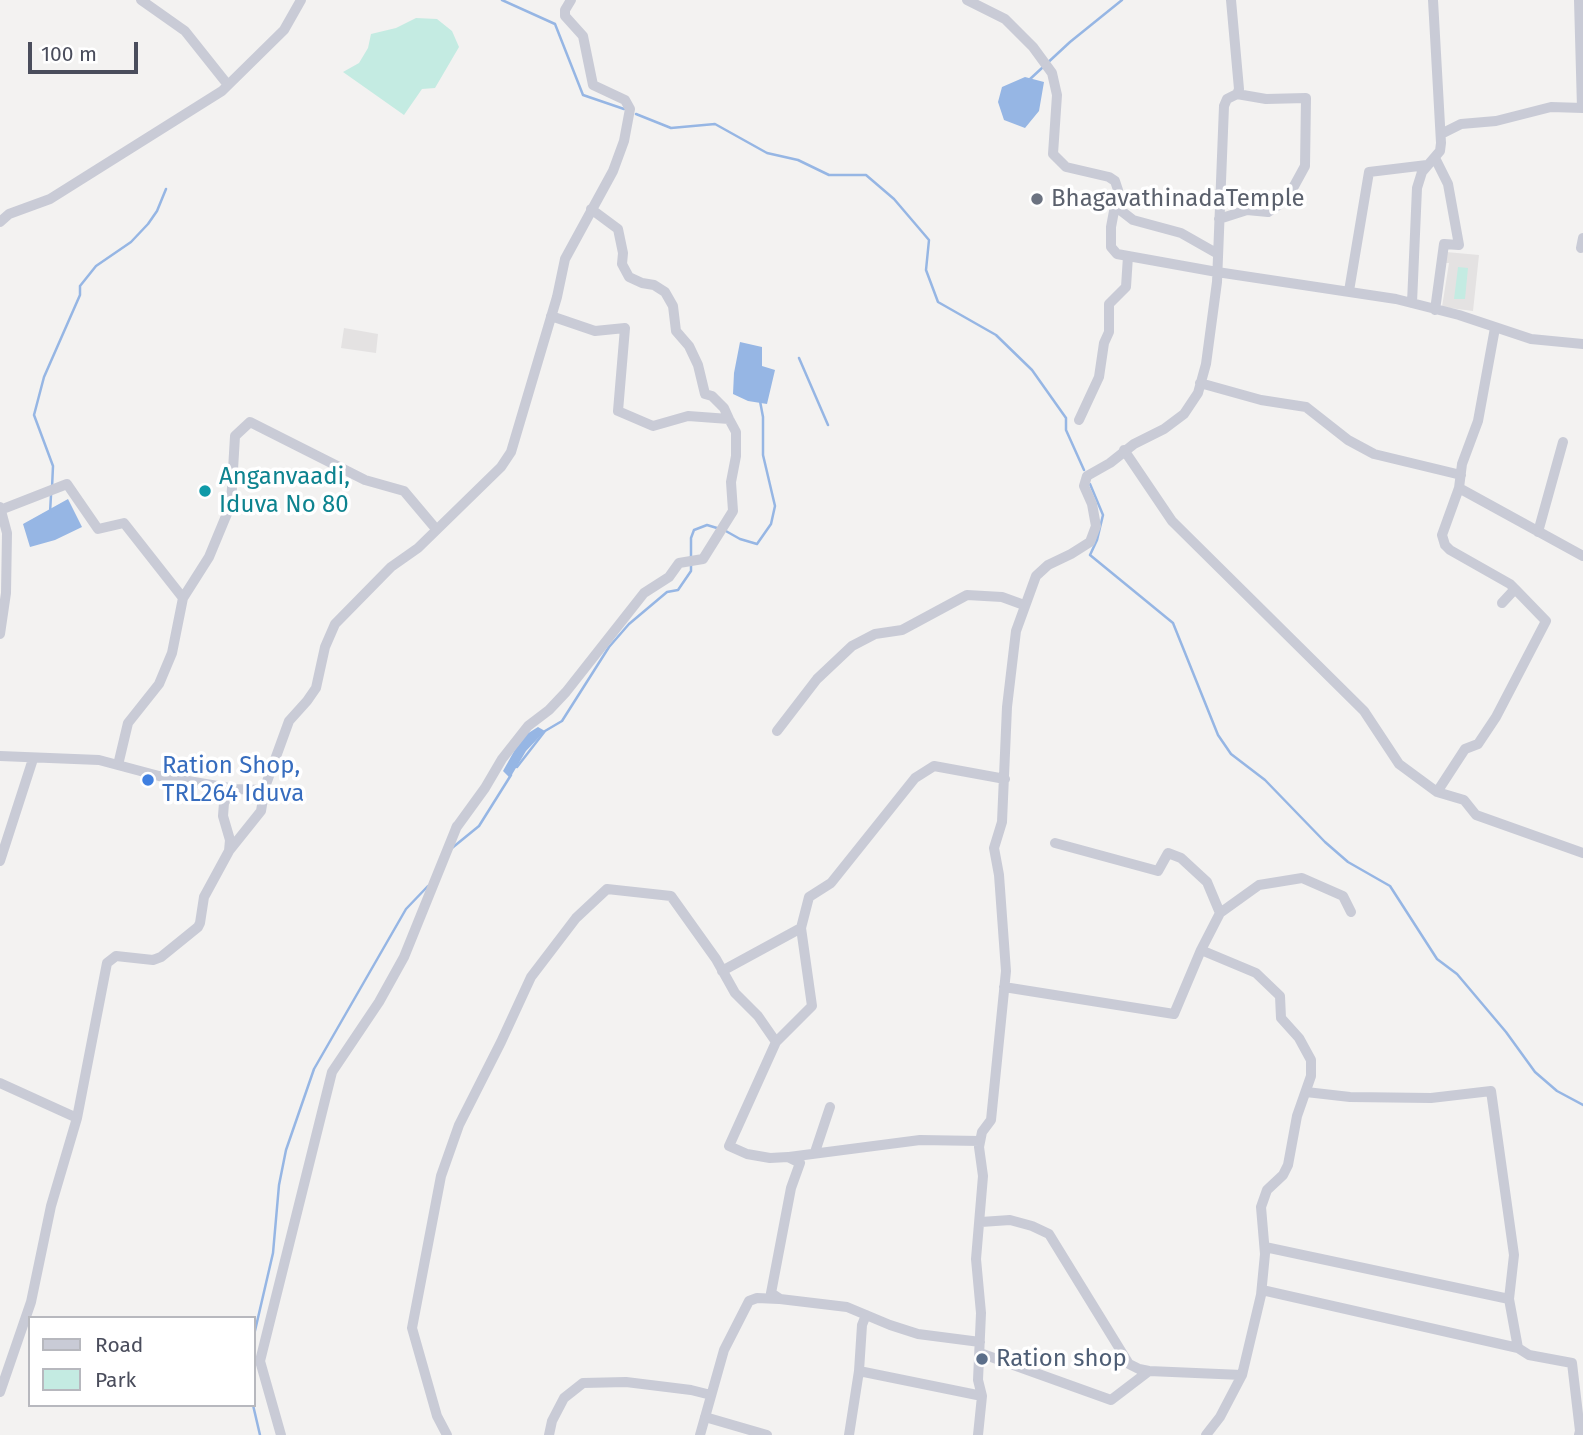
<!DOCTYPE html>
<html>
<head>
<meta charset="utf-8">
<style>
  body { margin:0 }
  #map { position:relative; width:1583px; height:1435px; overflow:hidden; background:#f3f2f1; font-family:"Fira Sans",sans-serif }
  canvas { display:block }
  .legend { position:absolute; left:28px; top:1316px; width:228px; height:91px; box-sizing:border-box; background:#fff; border:2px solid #b7b8be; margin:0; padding:9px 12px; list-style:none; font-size:21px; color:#4a4d5c }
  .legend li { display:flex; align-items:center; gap:14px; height:35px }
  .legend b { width:35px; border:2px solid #b7b8be }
  .scale { position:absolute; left:28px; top:42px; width:110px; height:32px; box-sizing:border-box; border:4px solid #4a4d5c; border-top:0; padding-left:9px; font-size:21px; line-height:24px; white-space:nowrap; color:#4a4d5c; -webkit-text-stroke:5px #fff; paint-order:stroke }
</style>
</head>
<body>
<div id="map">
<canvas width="1583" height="1435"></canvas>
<ul class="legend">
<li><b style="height:9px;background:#c9cbd6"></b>Road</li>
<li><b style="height:19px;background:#c4ebe2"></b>Park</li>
</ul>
<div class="scale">100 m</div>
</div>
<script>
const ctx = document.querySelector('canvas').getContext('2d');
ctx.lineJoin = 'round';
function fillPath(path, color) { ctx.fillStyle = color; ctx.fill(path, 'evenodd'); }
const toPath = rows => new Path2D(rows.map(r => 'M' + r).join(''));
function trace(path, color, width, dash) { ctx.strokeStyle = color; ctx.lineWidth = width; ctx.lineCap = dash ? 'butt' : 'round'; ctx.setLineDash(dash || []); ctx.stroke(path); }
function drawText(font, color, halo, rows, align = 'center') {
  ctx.font = font + ' "Fira Sans",sans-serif'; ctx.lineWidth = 7; ctx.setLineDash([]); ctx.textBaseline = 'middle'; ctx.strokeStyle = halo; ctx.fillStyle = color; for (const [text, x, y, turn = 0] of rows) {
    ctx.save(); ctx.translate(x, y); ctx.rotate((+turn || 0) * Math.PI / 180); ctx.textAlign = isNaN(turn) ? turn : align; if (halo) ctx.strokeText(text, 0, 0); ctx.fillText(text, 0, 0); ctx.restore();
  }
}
fillPath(toPath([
  [1446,252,1479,255,1473,311,1442,307,1449,263,1445,263],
  [344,328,378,334,376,353,341,348]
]), '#e4e2e2');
fillPath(toPath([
  [416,18,437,19,452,31,459,47,435,88,422,89,404,115,343,72,359,63,368,48,371,34,396,28],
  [1458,267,1468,268,1465,299,1454,299]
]), '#c4ebe2');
fillPath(toPath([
  [1025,77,1044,82,1039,111,1025,128,1004,120,998,102,1002,87],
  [740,342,762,347,762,366,775,370,767,404,748,401,733,394,734,373],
  [68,499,82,527,55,540,30,547,23,524],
  [538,727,545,731,526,751,510,778,503,771,522,737]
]), '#96b6e4');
trace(toPath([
  [502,0,555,24,583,95,624,109],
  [1029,80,1070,42,1122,0],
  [636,114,671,128,715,124,767,153,798,160,829,175,866,175,894,199,929,240,926,270,938,302,996,335,1032,370,1066,418,1066,430,1084,470],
  [799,358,828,425],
  [1090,484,1103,515,1097,540,1090,555,1173,623,1218,735,1231,754,1265,780,1325,842,1348,862,1390,886,1437,959,1457,974,1506,1032,1535,1072,1557,1091,1583,1105],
  [52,488,53,466,34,415,44,377,80,295,80,286,96,266,131,242,148,224,157,211,166,189],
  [50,513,51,495],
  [724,530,740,539,757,544,771,524,775,506,763,455,763,417,760,401],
  [691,558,691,538,694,530,707,525,717,528],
  [517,767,545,731,562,721,609,647,629,624,667,592,678,590,691,571,691,565],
  [452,848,479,826,511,775],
  [254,1335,273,1253,279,1185,286,1150,314,1069,406,909,428,886],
  [253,1405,260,1435]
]), '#96b6e4', 2.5);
trace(toPath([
  [141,0,185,31,228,85],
  [967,0,1005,19,1033,47,1052,73,1057,95,1053,154,1066,167,1109,177,1115,181,1118,190,1111,227,1111,247,1117,254,1217,272,1396,299,1459,315,1531,339,1583,344],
  [1579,0,1582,108],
  [1441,134,1461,124,1496,121,1551,107,1583,108],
  [1115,206,1133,220,1181,233,1218,254],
  [1219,219,1247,210,1268,212,1287,199,1305,166,1306,98,1266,99,1237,94],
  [0,222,9,214,50,199,222,91,284,30,301,0],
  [1581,248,1583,238],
  [1349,291,1369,172,1427,165],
  [1412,303,1417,188,1422,172,1440,151,1441,143,1433,0],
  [1435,310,1444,244,1459,245,1448,184,1435,158],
  [551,316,595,331,625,328,618,411,653,426,688,416,729,419],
  [1495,328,1478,421,1462,464,1459,488,1442,535,1445,545,1450,550,1510,584,1515,589],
  [1200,383,1261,400,1306,407,1348,440,1374,454,1461,475],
  [1079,420,1099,377,1104,343,1109,332,1109,304,1126,287,1128,256],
  [1124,450,1172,521,1364,711,1399,764,1437,792,1464,800,1476,815,1583,853],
  [1459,488,1583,556],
  [0,507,7,533,6,593,0,634],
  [0,510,67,484,98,529,124,523,183,598],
  [1538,532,1563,442],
  [777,731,817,679,852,646,875,634,902,630,967,595,1002,597,1024,605],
  [0,756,99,760,159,776,235,789],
  [118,765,128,723,159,684,172,653,183,598,209,557,231,504,235,436,250,422,365,480,404,491,436,529],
  [1437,792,1465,749,1478,744,1496,717,1546,621,1515,589,1502,603],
  [456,828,485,788,502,759,528,726,549,710,566,692,644,593,669,577,679,563,703,559,733,511,731,482,736,456,736,432,729,419,724,408,712,396,705,394,698,365,689,346,676,331,673,306,665,292,654,285,642,283,629,277,622,264,623,253,618,229,591,209],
  [1055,843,1158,871,1168,853,1181,858,1207,882,1220,913],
  [229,851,261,811,265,787],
  [0,861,33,759],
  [1201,950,1256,973,1280,996,1281,1018,1299,1038,1311,1060,1311,1076,1297,1116,1288,1165,1283,1175,1267,1190,1261,1207,1265,1254,1261,1295,1242,1375,1220,1417,1206,1435],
  [722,971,801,928],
  [1004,987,1174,1014,1201,950,1220,913,1259,885,1302,878,1343,896,1351,912],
  [776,1042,812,1006,801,928,809,897,831,883,915,778,934,766,1005,779],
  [0,1083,77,1118],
  [1306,1092,1350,1097,1431,1098,1491,1091,1514,1255,1509,1299],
  [815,1152,830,1107],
  [789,1157,920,1140,980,1141],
  [981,1222,1010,1220,1032,1226,1049,1234,1129,1364,1139,1369,1149,1371,1242,1375],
  [1265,1247,1509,1299,1518,1348,1529,1355,1572,1363,1580,1431,1579,1435],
  [1262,1290,1518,1348],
  [980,1353,1111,1400,1149,1371],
  [859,1371,982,1396],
  [0,1392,31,1302,51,1206,77,1118,107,963,116,956,153,960,161,957,198,927,200,923,204,897,229,851,230,840,223,816,224,803,229,794,235,789,261,790,265,787,289,721,307,701,316,688,325,647,335,624,391,567,418,548,501,467,511,452,557,297,565,259,613,171,624,141,630,109,625,100,593,85,583,36,565,16,565,10,571,0],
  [705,1417,767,1435],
  [281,1435,260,1361,332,1072,379,1002,404,957,457,826],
  [447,1435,437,1416,412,1328,441,1176,459,1125,501,1042,531,977,576,918,607,889,671,896,716,959,735,993,758,1016,776,1042,729,1146,747,1154,770,1158,788,1157,800,1163,791,1188,771,1293,780,1299,847,1307,890,1325,918,1334,980,1342],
  [549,1435,552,1421,564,1398,583,1383,626,1382,691,1390,711,1395],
  [700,1435,724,1350,749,1301,757,1298,779,1299],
  [849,1435,859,1371,862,1325,866,1315],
  [978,1435,982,1396,978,1380,981,1313,976,1259,983,1176,979,1147,982,1132,991,1120,1006,971,999,875,994,848,1002,822,1007,707,1016,631,1036,576,1048,565,1071,554,1090,542,1096,526,1092,504,1084,486,1087,476,1110,463,1134,444,1164,429,1184,414,1198,393,1206,364,1217,282,1224,106,1227,99,1237,94,1239,89,1231,0]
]), '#c9cbd6', 10);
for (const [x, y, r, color] of [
  [1037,199,7,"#6b7280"],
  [205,491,7,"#0f9aa8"],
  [148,780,7,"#3f7fe0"],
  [982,1359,7,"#5c6f8a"]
]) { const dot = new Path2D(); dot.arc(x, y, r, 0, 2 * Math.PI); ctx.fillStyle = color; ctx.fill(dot); trace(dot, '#fff', 2.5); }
drawText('24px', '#5b616d', '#fff', [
  ["BhagavathinadaTemple",1051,199]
], 'left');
drawText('24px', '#0d838f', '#fff', [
  ["Anganvaadi,",219,477],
  ["Iduva No 80",219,505]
], 'left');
drawText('24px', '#366cbe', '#fff', [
  ["Ration Shop,",162,766],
  ["TRL264 Iduva",162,794]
], 'left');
drawText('24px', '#4e5e75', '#fff', [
  ["Ration shop",996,1359]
], 'left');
</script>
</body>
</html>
